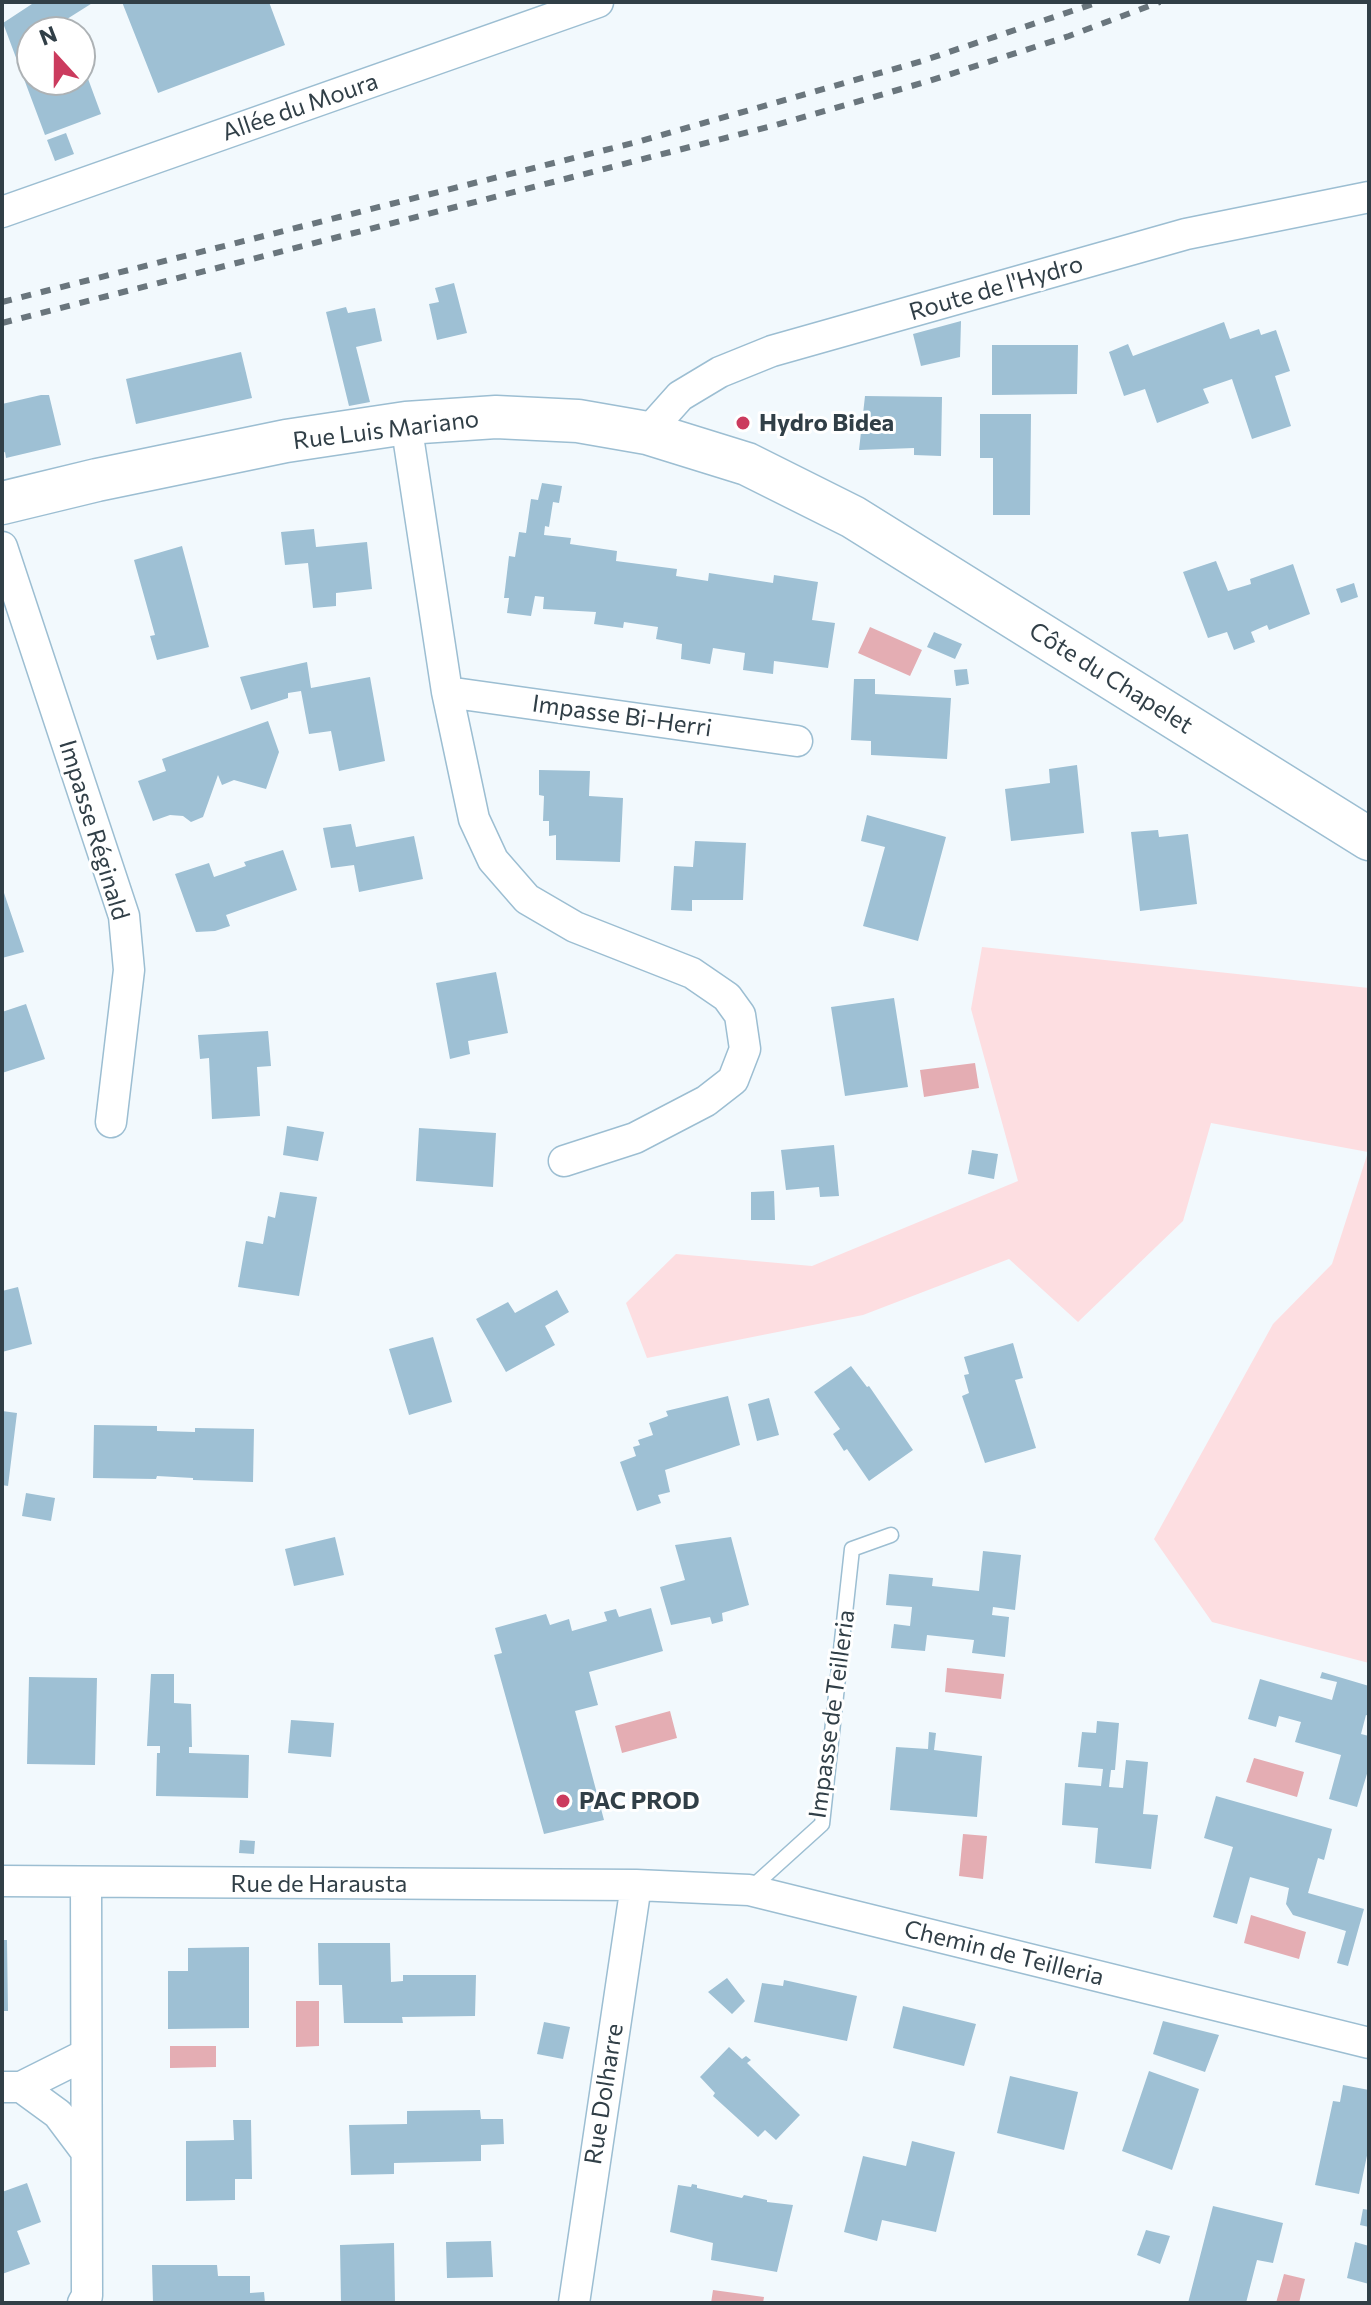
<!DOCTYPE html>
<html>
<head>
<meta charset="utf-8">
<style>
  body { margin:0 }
  #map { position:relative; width:1371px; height:2305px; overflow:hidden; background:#f2f9fd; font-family:Commissioner,sans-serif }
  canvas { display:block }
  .frame { position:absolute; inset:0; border:4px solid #313f47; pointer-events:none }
  .north { position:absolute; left:16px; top:16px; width:80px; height:80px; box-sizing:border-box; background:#fff; border:2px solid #adb2b5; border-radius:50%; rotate:339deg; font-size:22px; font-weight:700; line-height:32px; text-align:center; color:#313f47 }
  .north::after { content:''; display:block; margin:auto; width:28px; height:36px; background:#cb3b5e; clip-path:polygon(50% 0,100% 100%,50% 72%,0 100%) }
</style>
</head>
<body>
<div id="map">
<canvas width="1371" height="2305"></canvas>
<div class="frame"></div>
<div class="north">N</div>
</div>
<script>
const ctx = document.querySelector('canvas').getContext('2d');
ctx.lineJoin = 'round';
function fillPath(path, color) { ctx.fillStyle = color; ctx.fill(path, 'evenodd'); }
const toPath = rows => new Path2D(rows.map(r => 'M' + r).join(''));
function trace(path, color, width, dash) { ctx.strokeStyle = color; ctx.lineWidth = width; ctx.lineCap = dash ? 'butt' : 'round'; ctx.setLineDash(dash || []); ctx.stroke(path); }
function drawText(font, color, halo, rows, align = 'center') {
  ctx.font = font + ' Commissioner,sans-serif'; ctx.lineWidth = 6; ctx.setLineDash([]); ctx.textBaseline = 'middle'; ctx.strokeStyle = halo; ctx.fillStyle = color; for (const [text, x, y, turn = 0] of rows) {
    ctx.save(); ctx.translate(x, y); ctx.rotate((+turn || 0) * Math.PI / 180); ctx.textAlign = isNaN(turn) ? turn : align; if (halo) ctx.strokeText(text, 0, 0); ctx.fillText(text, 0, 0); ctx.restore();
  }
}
fillPath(toPath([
  [982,947,1369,988,1369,1663,1212,1622,1154,1539,1273,1324,1332,1264,1368,1152,1211,1123,1183,1221,1078,1322,1009,1259,863,1315,647,1358,626,1303,676,1254,812,1266,1018,1181,971,1009]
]), '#fddee1');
fillPath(toPath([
  [870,627,922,650,910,676,858,653],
  [975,1063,979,1088,924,1097,920,1070],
  [947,1668,1004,1674,1001,1699,945,1692],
  [670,1711,677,1738,622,1753,615,1726],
  [1254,1758,1304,1772,1297,1797,1246,1782],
  [963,1834,987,1836,983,1879,959,1876],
  [1251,1915,1306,1932,1299,1959,1244,1943],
  [296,2001,319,2001,319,2046,296,2047],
  [170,2046,216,2046,216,2067,170,2068],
  [1284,2274,1305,2279,1299,2303,1276,2303],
  [713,2290,764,2297,763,2303,711,2303]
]), '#e4adb3');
fillPath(toPath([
  [35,2,94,2,67,19,71,32,32,32,32,80,80,80,80,57,101,114,45,135,3,23],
  [122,2,269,2,285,45,158,93],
  [66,133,74,154,55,161,47,140],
  [454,283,467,333,437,340,429,304,439,302,435,288],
  [346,307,348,313,375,308,382,341,356,347,370,402,349,406,326,312],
  [961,321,960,357,921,366,913,334],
  [1224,322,1230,339,1259,329,1261,335,1276,330,1290,371,1275,376,1291,426,1252,439,1232,379,1203,389,1209,403,1157,423,1145,389,1124,396,1109,352,1128,344,1133,356],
  [992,345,1078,345,1077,394,992,395],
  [241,352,252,398,136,424,126,379],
  [41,395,49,395,61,445,6,458,5,452,2,453,2,404],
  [865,396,942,397,941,456,914,455,914,448,859,450],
  [980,414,1031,414,1030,515,993,515,993,458,980,458],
  [542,483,562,486,559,503,553,502,549,527,545,526,544,535,571,538,570,544,617,551,616,561,677,569,676,576,708,581,709,573,773,583,774,575,818,582,812,620,835,623,828,668,774,661,773,674,743,670,745,653,713,648,710,664,681,659,682,644,656,639,658,627,624,622,623,628,594,624,596,612,543,609,544,597,535,596,531,616,507,613,509,598,504,598,509,556,515,557,519,532,526,533,531,499,538,500],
  [314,529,316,547,367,542,372,589,336,593,336,606,313,608,308,563,285,565,281,532],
  [182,546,209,647,157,660,150,636,155,635,134,560],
  [1216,561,1228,591,1251,584,1250,579,1293,564,1310,614,1269,630,1267,625,1251,632,1255,642,1234,650,1227,632,1208,638,1183,572],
  [1354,583,1358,597,1341,603,1336,589],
  [934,632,962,644,955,659,927,647],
  [307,662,311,688,370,677,385,761,339,771,331,731,309,734,301,691,288,693,288,698,251,710,240,677],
  [967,669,969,684,956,686,954,670],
  [854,679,875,679,875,694,951,698,947,759,871,755,871,741,851,740],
  [268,721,279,752,266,789,234,780,222,785,218,775,203,817,191,822,183,816,170,815,153,821,138,781,166,771,162,759],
  [1077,765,1084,833,1011,841,1005,789,1050,783,1049,769],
  [539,770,590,771,589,796,623,798,620,862,556,860,556,835,549,836,549,821,543,821,544,796,539,795],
  [867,815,946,837,918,941,863,926,885,847,861,841],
  [351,824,356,847,414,836,423,879,359,892,354,865,331,868,323,828],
  [1158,830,1159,837,1188,834,1197,904,1140,911,1131,832],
  [695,841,746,843,743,900,692,900,692,911,671,910,674,866,693,867],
  [283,850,297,890,226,915,230,926,215,931,196,932,175,874,209,863,214,877,246,866,244,862],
  [2,887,24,952,2,958],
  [496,972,508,1033,468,1041,470,1054,450,1059,436,983],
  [894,998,908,1087,845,1096,831,1007],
  [26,1004,45,1059,2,1073,2,1012],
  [268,1031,271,1066,257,1067,260,1116,212,1119,209,1058,200,1059,198,1035],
  [287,1126,324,1132,318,1161,283,1155],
  [419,1128,496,1133,493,1187,416,1181],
  [834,1145,839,1196,820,1197,819,1187,786,1190,781,1150],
  [972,1150,998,1154,994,1179,968,1174],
  [774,1191,775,1220,751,1220,751,1192],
  [280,1192,317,1197,299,1296,238,1287,246,1241,263,1244,268,1216,275,1218],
  [18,1287,32,1344,2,1352,2,1291],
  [557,1290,569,1312,545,1326,555,1345,506,1372,476,1319,508,1302,515,1313],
  [433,1337,452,1402,409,1415,389,1349],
  [1013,1343,1023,1378,1015,1380,1036,1448,985,1463,962,1396,969,1393,964,1375,969,1374,964,1357],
  [851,1366,867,1387,869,1386,913,1450,869,1481,847,1449,844,1451,833,1434,840,1429,814,1392],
  [728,1396,740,1445,665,1470,670,1492,658,1495,661,1503,637,1511,620,1462,636,1456,633,1447,640,1445,638,1440,653,1435,649,1423,668,1416,666,1411],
  [769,1398,779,1435,757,1441,748,1404],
  [2,1411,17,1413,8,1486,2,1485],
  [94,1425,157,1426,157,1431,195,1432,195,1428,254,1429,253,1482,193,1480,193,1478,157,1476,156,1479,93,1478],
  [26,1493,55,1498,51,1521,22,1516],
  [335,1537,344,1575,294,1586,285,1549],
  [731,1537,749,1605,722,1613,723,1621,712,1624,710,1617,671,1625,660,1587,685,1580,675,1545],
  [983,1551,1021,1555,1015,1610,993,1607,992,1615,1009,1617,1005,1657,972,1653,974,1640,927,1635,925,1651,891,1648,894,1624,910,1626,912,1607,886,1605,889,1574,933,1578,932,1586,979,1591],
  [651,1608,663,1651,589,1672,598,1705,575,1711,604,1820,544,1834,494,1655,502,1653,495,1628,546,1614,550,1625,569,1619,572,1631,607,1621,604,1612,616,1609,619,1617],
  [1322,1672,1369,1686,1369,1716,1366,1715,1361,1734,1369,1736,1369,1767,1357,1807,1329,1799,1341,1755,1295,1742,1301,1722,1279,1716,1276,1727,1248,1719,1260,1679,1332,1700,1337,1682,1320,1678],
  [151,1674,174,1674,174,1703,191,1704,192,1747,189,1747,189,1753,249,1755,248,1798,156,1796,157,1753,160,1753,160,1746,147,1746],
  [29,1677,97,1678,95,1765,27,1764],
  [291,1720,334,1723,331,1757,288,1753],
  [1097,1721,1119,1723,1115,1770,1111,1770,1109,1787,1123,1788,1126,1760,1148,1762,1143,1814,1158,1815,1151,1869,1095,1863,1098,1828,1062,1825,1065,1783,1101,1786,1103,1769,1078,1767,1082,1732,1096,1733],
  [929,1732,936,1733,934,1750,982,1756,977,1817,890,1810,896,1747,928,1749],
  [1216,1796,1332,1829,1324,1860,1318,1858,1308,1893,1364,1909,1348,1966,1337,1963,1346,1931,1293,1915,1286,1904,1289,1888,1250,1877,1237,1924,1213,1917,1233,1847,1204,1838],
  [240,1840,255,1841,254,1854,239,1853],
  [2,1940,7,1940,8,2011,2,2011],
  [318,1943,390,1943,391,1982,403,1981,403,1975,476,1975,475,2016,402,2017,403,2023,344,2023,342,1985,319,1985],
  [249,1947,249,2028,168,2029,168,1971,188,1971,188,1948],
  [727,1978,745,2001,732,2014,708,1992],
  [784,1980,857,1996,847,2041,754,2022,762,1983,783,1986],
  [903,2006,976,2024,964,2066,893,2048],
  [1163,2021,1219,2035,1205,2072,1153,2054],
  [544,2022,570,2027,563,2059,537,2054],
  [729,2047,742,2059,746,2056,751,2060,747,2063,800,2115,776,2140,765,2130,758,2137,713,2096,715,2093,700,2077],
  [1149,2071,1199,2089,1172,2170,1122,2151],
  [1010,2076,1078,2092,1064,2150,997,2133],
  [1343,2085,1369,2090,1369,2146,1359,2194,1315,2185,1333,2101,1340,2102],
  [480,2110,481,2119,503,2119,504,2144,481,2145,481,2161,394,2163,394,2174,351,2175,349,2125,407,2124,407,2111],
  [233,2120,251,2120,252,2179,235,2179,235,2200,186,2201,186,2141,234,2140],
  [912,2141,955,2152,936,2232,882,2220,877,2241,844,2232,863,2156,906,2166],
  [27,2183,41,2222,17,2231,30,2264,2,2274,2,2192],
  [692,2184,697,2185,697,2188,742,2198,744,2195,767,2200,767,2202,793,2205,777,2272,711,2260,713,2243,670,2232,678,2185,691,2187],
  [1213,2206,1283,2223,1273,2263,1257,2260,1246,2303,1188,2303],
  [1363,2209,1369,2210,1369,2227,1360,2225],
  [1146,2230,1170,2236,1160,2264,1137,2255],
  [491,2241,493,2277,447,2278,446,2242],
  [1355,2242,1369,2246,1369,2284,1347,2278],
  [394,2243,395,2303,341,2303,340,2245],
  [152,2265,217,2265,218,2276,250,2276,250,2293,264,2292,265,2303,153,2303]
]), '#9ec0d4');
const lane = toPath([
  [749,1890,822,1824,852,1549,891,1535]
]);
const street = toPath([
  [2,212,598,2],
  [406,423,447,692,474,819,493,860,527,899,575,927,692,973,727,997,740,1015,745,1049,733,1080,706,1101,635,1138,564,1161],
  [647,433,680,396,720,372,772,351,1186,234,1369,197],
  [2,547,124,916,129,970,111,1122],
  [447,692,797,741],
  [2,1881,636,1885,749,1890,1369,2043],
  [2,2087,21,2087,58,2114,85,2150],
  [21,2087,85,2055],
  [83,2303,87,2296,86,1883],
  [574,2303,636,1885]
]);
const secondary = toPath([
  [2,503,97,480,286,441,406,423,496,417,578,421,647,433,747,464,853,517,1369,839]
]);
trace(lane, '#9cbed2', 17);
trace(street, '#9cbed2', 33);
trace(secondary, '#9cbed2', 45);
trace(lane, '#fff', 14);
trace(street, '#fff', 30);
trace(secondary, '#fff', 42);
trace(toPath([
  [2,302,637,142,922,61,1099,2],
  [2,323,772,126,929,81,1069,36,1160,2]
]), '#6a767d', 6, [10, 10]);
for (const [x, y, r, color] of [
  [743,423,8,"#cb3b5e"],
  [563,1801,8,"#cb3b5e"]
]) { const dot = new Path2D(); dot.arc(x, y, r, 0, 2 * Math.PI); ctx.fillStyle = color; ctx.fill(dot); trace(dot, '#fff', 3); }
drawText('24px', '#313f47', '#fff', [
  ["Allée du Moura",300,107,-19],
  ["Route de l'Hydro",996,288,-16],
  ["Rue Luis Mariano",386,430,-7],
  ["Côte du Chapelet",1111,678,32],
  ["Impasse Bi-Herri",622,716,8],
  ["Impasse Réginald",94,830,73],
  ["Impasse de Teilleria",832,1714,-82],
  ["Rue de Harausta",319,1884],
  ["Chemin de Teilleria",1004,1953,14],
  ["Rue Dolharre",604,2094,-81]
]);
drawText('bold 24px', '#313f47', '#fff', [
  ["Hydro Bidea",759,423],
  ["PAC PROD",579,1801]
], 'left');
</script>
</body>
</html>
